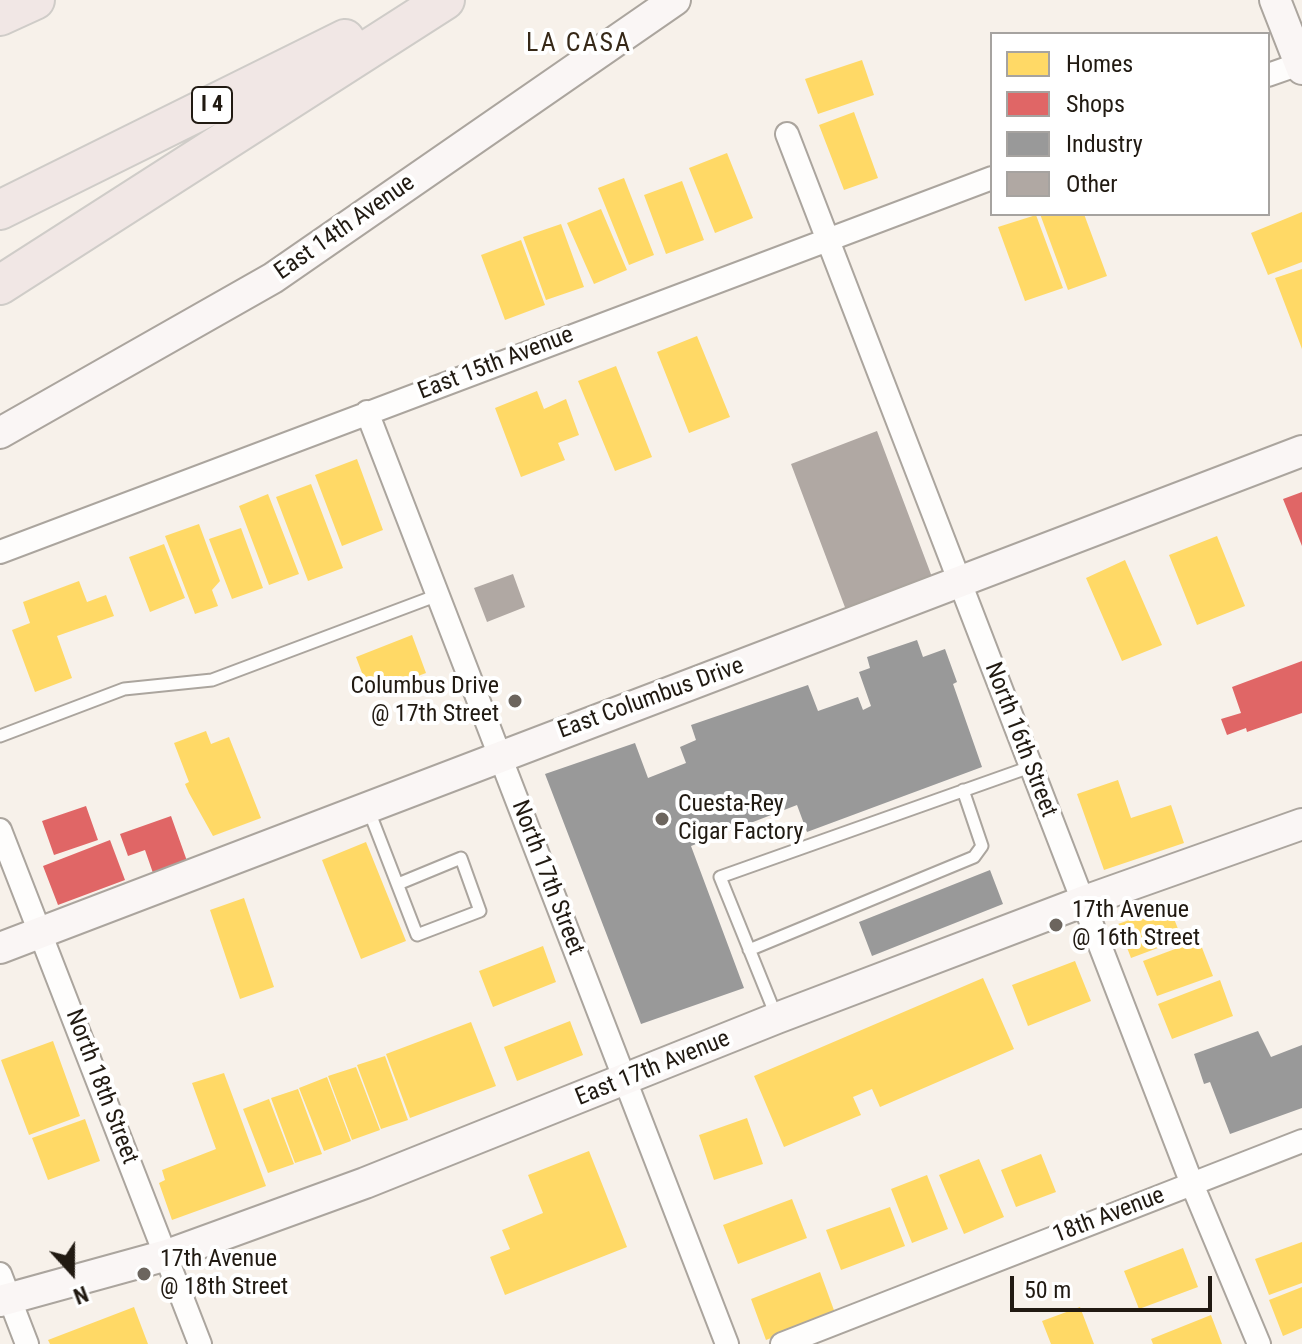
<!DOCTYPE html>
<html>
<head>
<meta charset="utf-8">
<style>
  body { margin:0 }
  #map { position:relative; width:1302px; height:1344px; overflow:hidden; background:#f7f1ea; font-family:"Roboto Condensed",sans-serif }
  canvas { display:block }
  .legend { position:absolute; left:990px; top:32px; width:280px; height:184px; box-sizing:border-box; background:#fff; border:2px solid #a6a3a0; margin:0; padding:10px 14px; list-style:none; font-size:24px; color:#211a12 }
  .legend li { display:flex; align-items:center; gap:16px; height:40px }
  .legend b { width:40px; border:2px solid #a6a3a0 }
  .north { position:absolute; left:32px; top:1232px; width:80px; height:80px; -webkit-text-stroke:6px #fff; paint-order:stroke; rotate:159deg; font-size:22px; font-weight:700; line-height:32px; text-align:center; color:#211a12 }
  .north::after { content:''; display:block; margin:auto; width:28px; height:36px; background:#211a12; clip-path:polygon(50% 0,100% 100%,50% 72%,0 100%) }
  .scale { position:absolute; left:1010px; top:1276px; width:202px; height:36px; box-sizing:border-box; border:4px solid #211a12; border-top:0; padding-left:10px; font-size:24px; line-height:28px; white-space:nowrap; color:#211a12; -webkit-text-stroke:6px #fff; paint-order:stroke }
</style>
</head>
<body>
<div id="map">
<canvas width="1302" height="1344"></canvas>
<ul class="legend">
<li><b style="height:22px;background:#ffd966"></b>Homes</li>
<li><b style="height:22px;background:#e06666"></b>Shops</li>
<li><b style="height:22px;background:#999"></b>Industry</li>
<li><b style="height:22px;background:#b0a8a3"></b>Other</li>
</ul>
<div class="north">N</div>
<div class="scale">50 m</div>
</div>
<script>
const ctx = document.querySelector('canvas').getContext('2d');
ctx.lineJoin = 'round';
function fillPath(path, color) { ctx.fillStyle = color; ctx.fill(path, 'evenodd'); }
const toPath = rows => new Path2D(rows.map(r => 'M' + r).join(''));
function trace(path, color, width, dash) { ctx.strokeStyle = color; ctx.lineWidth = width; ctx.lineCap = dash ? 'butt' : 'round'; ctx.setLineDash(dash || []); ctx.stroke(path); }
function drawText(font, color, halo, rows, align = 'center') {
  ctx.font = font + ' "Roboto Condensed",sans-serif'; ctx.lineWidth = 8; ctx.setLineDash([]); ctx.textBaseline = 'middle'; ctx.strokeStyle = halo; ctx.fillStyle = color; for (const [text, x, y, turn = 0] of rows) {
    ctx.save(); ctx.translate(x, y); ctx.rotate((+turn || 0) * Math.PI / 180); ctx.textAlign = isNaN(turn) ? turn : align; if (halo) ctx.strokeText(text, 0, 0); ctx.fillText(text, 0, 0); ctx.restore();
  }
}
fillPath(toPath([
  [862,60,874,95,818,114,805,79],
  [854,112,878,178,844,190,819,125],
  [727,153,753,218,715,233,689,168],
  [624,178,654,255,629,265,598,188],
  [682,181,704,240,666,254,644,195],
  [601,209,627,270,594,284,567,223],
  [1302,212,1302,262,1268,275,1251,233],
  [1040,214,1084,214,1107,276,1068,290],
  [1036,215,1063,288,1025,301,998,227],
  [561,224,584,287,546,300,523,237],
  [521,240,545,305,505,320,481,255],
  [1302,269,1302,349,1275,278],
  [697,336,730,417,689,433,657,352],
  [616,366,652,457,615,471,578,381],
  [537,391,544,409,566,399,579,435,558,443,565,460,521,477,495,408],
  [357,459,383,530,342,546,315,475],
  [311,484,343,568,308,581,276,497],
  [268,494,299,574,269,585,239,506],
  [199,524,220,581,212,590,218,606,195,614,165,536],
  [241,528,263,588,232,599,209,539],
  [1217,536,1245,606,1197,625,1169,555],
  [164,544,185,598,150,612,129,557],
  [1125,560,1162,645,1122,661,1086,578],
  [79,581,87,602,106,595,114,616,57,636,72,678,35,692,12,630,30,623,23,602],
  [412,635,426,673,370,694,356,657],
  [206,731,211,744,229,737,261,818,213,836,189,793,185,784,189,782,174,743],
  [1118,780,1131,818,1171,805,1184,843,1104,870,1077,794],
  [366,842,406,941,361,959,322,860],
  [244,898,274,987,240,999,210,910],
  [1169,906,1182,939,1131,958,1118,924],
  [1199,940,1213,976,1157,996,1143,961],
  [543,946,556,982,493,1007,479,971],
  [1075,961,1091,1001,1028,1026,1012,985],
  [983,978,1014,1049,880,1107,872,1089,853,1097,861,1115,784,1147,754,1076],
  [1220,980,1233,1016,1172,1039,1158,1004],
  [570,1021,583,1055,517,1081,504,1047],
  [471,1022,496,1086,410,1118,386,1054],
  [53,1041,80,1116,29,1135,1,1060],
  [385,1056,408,1120,381,1129,357,1065],
  [356,1067,380,1130,352,1140,328,1076],
  [224,1073,266,1186,172,1220,159,1183,165,1180,162,1170,216,1149,192,1083],
  [327,1077,351,1141,324,1151,299,1088],
  [298,1089,322,1154,295,1163,271,1098],
  [269,1099,294,1164,268,1173,243,1109],
  [747,1118,763,1164,714,1180,699,1135],
  [85,1119,100,1161,48,1180,32,1138],
  [589,1151,627,1247,505,1295,490,1257,510,1249,502,1230,543,1213,528,1175],
  [1041,1154,1056,1192,1016,1207,1001,1170],
  [979,1159,1004,1217,964,1234,939,1175],
  [927,1175,948,1229,912,1243,891,1189],
  [792,1199,807,1238,738,1264,723,1225],
  [890,1207,905,1246,841,1270,826,1230],
  [1302,1242,1302,1283,1269,1295,1255,1259],
  [1183,1248,1198,1287,1139,1309,1124,1271],
  [820,1272,835,1313,766,1340,751,1299],
  [1302,1287,1302,1328,1283,1336,1269,1300],
  [134,1307,148,1344,50,1344,48,1340],
  [1080,1307,1094,1344,1051,1344,1042,1321],
  [1211,1315,1222,1344,1153,1344,1151,1339]
]), '#ffd966');
fillPath(toPath([
  [1302,492,1302,546,1283,499],
  [1302,661,1302,713,1247,732,1246,728,1227,735,1221,719,1241,713,1232,687],
  [86,806,98,840,54,855,42,821],
  [171,816,187,861,153,873,145,850,128,856,120,834],
  [110,840,125,880,58,905,43,866]
]), '#e06666');
fillPath(toPath([
  [917,640,923,657,945,649,957,682,953,684,982,767,807,832,797,805,691,846,744,988,641,1024,545,774,635,743,648,778,686,763,680,747,696,740,691,725,808,685,818,711,858,697,863,710,871,706,859,672,870,668,867,657],
  [990,870,1003,904,872,956,859,922],
  [1258,1031,1271,1057,1302,1045,1302,1108,1230,1134,1210,1082,1204,1084,1194,1054]
]), '#999');
fillPath(toPath([
  [877,431,932,577,846,610,791,464],
  [513,574,525,607,487,622,474,588]
]), '#b0a8a3');
const service = toPath([
  [0,736,124,689,212,680,438,595],
  [369,811,417,935,480,911,461,858,398,884],
  [749,950,974,857,982,846,963,790],
  [777,1018,720,877,1030,767]
]);
const minor = toPath([
  [1268,75,1302,63],
  [787,134,1192,1184,1259,1344],
  [367,412,727,1344],
  [0,552,992,178],
  [0,830,200,1344],
  [0,1274,27,1344],
  [782,1344,1302,1141]
]);
const secondary = toPath([
  [1275,0,1302,69],
  [0,433,273,278,675,0],
  [0,948,1302,451],
  [0,1301,167,1255,365,1183,777,1018,1082,902,1302,824]
]);
const motorway = toPath([
  [0,16,35,0],
  [0,210,345,39],
  [0,285,445,0]
]);
trace(service, '#aba59e', 15);
trace(minor, '#aba59e', 26);
trace(secondary, '#aba59e', 34);
trace(motorway, '#cfccc8', 42);
trace(service, '#fefdfc', 11);
trace(minor, '#fefdfc', 22);
trace(secondary, '#faf6f5', 30);
trace(motorway, '#f1e7e5', 38);
for (const [x, y, r, color] of [
  [515,701,8,"#6c655e"],
  [662,819,8,"#6c655e"],
  [1056,925,8,"#6c655e"],
  [144,1274,8,"#6c655e"]
]) { const dot = new Path2D(); dot.arc(x, y, r, 0, 2 * Math.PI); ctx.fillStyle = color; ctx.fill(dot); trace(dot, '#fff', 3); }
for (const [x, y, w] of [
  [212,105,40]
]) { const box = new Path2D(); box.roundRect(x - w / 2, y - 18, w, 36, 6); ctx.fillStyle = '#fff'; ctx.fill(box); trace(box, '#211a12', 2); }
drawText('bold 22px', '#211a12', null, [
  ["I 4",212,105]
]);
drawText('24px', '#211a12', '#fff', [
  ["East 14th Avenue",345,228,-35],
  ["East 15th Avenue",496,364,-21],
  ["East Columbus Drive",651,699,-20],
  ["North 16th Street",1020,740,69],
  ["North 17th Street",547,878,69],
  ["East 17th Avenue",653,1069,-22],
  ["North 18th Street",101,1087,69],
  ["18th Avenue",1109,1216,-21]
]);
drawText('24px', '#211a12', '#fff', [
  ["Columbus Drive",499,687,"right"],
  ["@ 17th Street",499,715,"right"],
  ["Cuesta-Rey",678,805],
  ["Cigar Factory",678,833],
  ["17th Avenue",1072,911],
  ["@ 16th Street",1072,939],
  ["17th Avenue",160,1260],
  ["@ 18th Street",160,1288]
], 'left');
ctx.letterSpacing = '2px';
drawText('26px', '#362817', '#fff', [
  ["LA CASA",579,44]
]);
ctx.letterSpacing = '0px';
</script>
</body>
</html>
